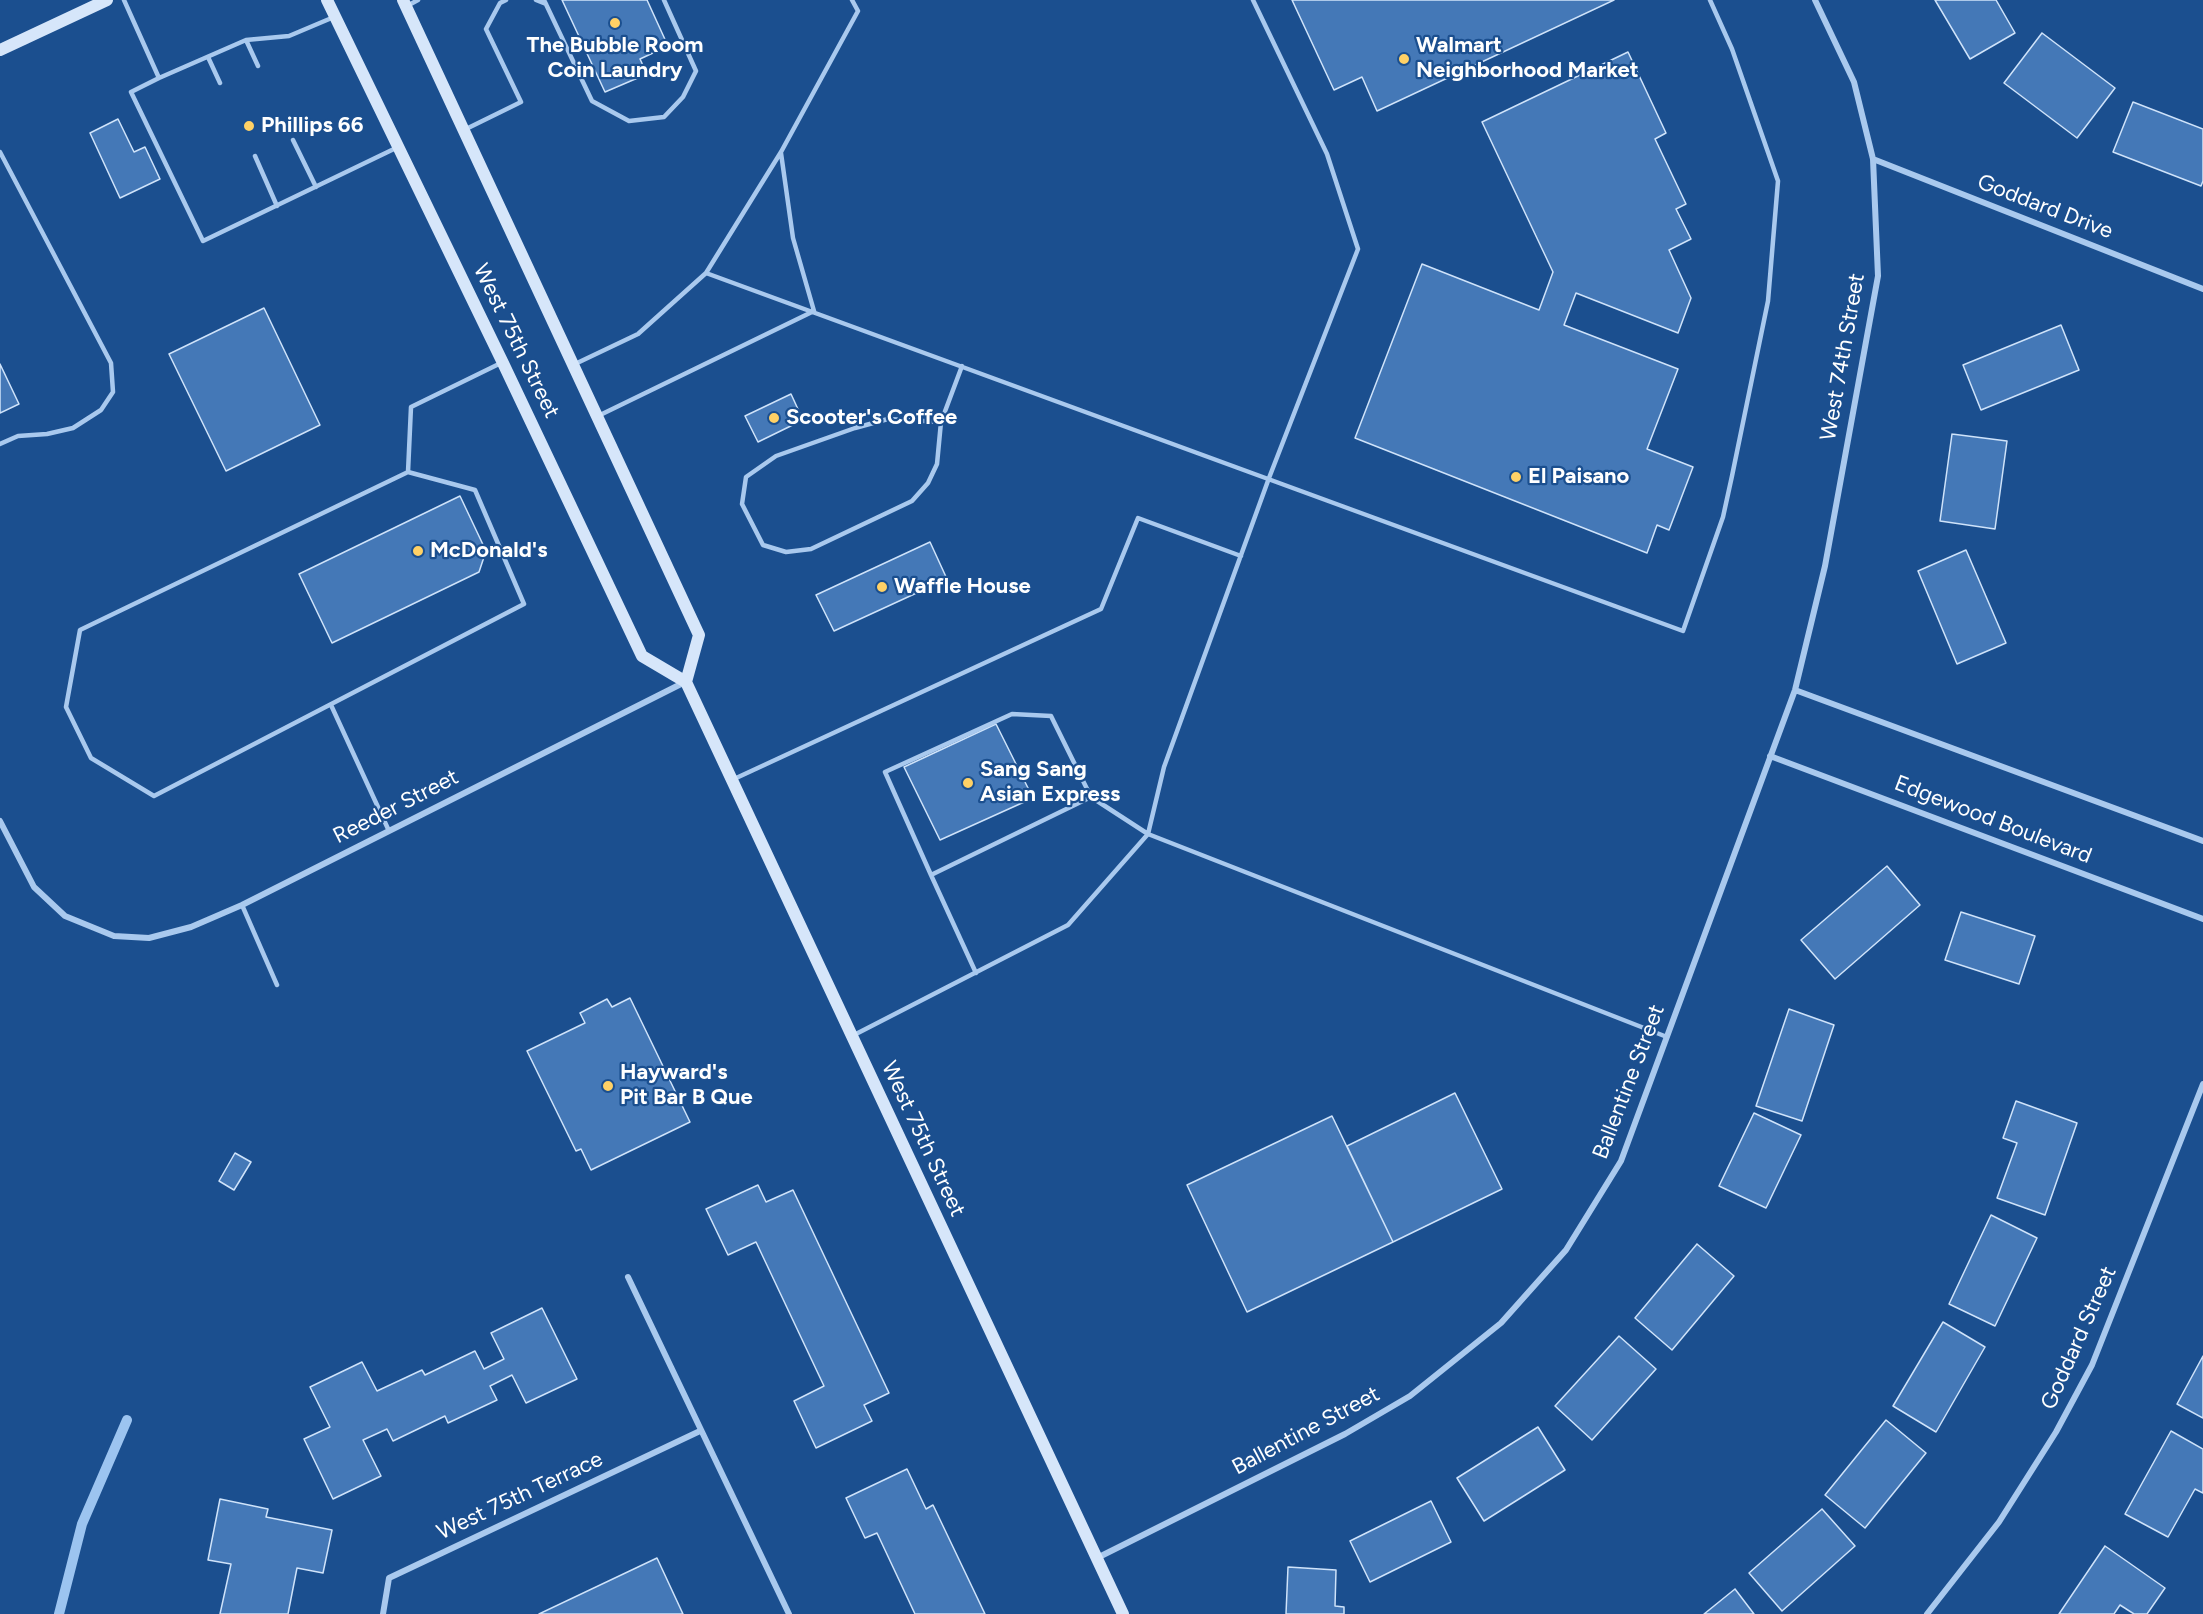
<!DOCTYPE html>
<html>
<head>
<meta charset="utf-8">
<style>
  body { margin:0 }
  canvas { display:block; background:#1b4f8f }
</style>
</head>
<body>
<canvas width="2203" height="1614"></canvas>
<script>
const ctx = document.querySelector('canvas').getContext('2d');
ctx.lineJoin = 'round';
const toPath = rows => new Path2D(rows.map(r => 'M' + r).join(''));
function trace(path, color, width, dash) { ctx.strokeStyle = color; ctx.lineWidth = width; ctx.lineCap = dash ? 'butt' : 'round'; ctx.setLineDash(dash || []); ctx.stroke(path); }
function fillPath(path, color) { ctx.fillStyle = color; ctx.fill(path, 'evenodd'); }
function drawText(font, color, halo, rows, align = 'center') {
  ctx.font = font + ' Figtree,sans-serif'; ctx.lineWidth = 4.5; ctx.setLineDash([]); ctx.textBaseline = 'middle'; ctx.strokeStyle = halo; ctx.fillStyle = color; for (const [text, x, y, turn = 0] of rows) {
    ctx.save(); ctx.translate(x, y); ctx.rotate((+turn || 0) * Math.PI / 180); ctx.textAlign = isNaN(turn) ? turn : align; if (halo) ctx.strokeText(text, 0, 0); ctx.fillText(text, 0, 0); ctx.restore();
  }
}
trace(toPath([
  [59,1614,82,1524,127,1420]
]), '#9cc4f0', 10);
const building = toPath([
  [562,0,647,0,668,46,640,59,647,74,605,92,562,0],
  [1292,0,1614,0,1377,111,1362,77,1334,90,1292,0],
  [1935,0,1996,0,2015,33,1970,59,1935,0],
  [2042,33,2115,88,2077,138,2004,83,2042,33],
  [1628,52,1666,133,1655,139,1686,204,1676,209,1691,239,1669,250,1691,298,1678,333,1576,293,1564,325,1678,369,1647,449,1693,467,1669,530,1657,525,1647,553,1355,438,1422,264,1539,310,1553,272,1482,122,1628,52],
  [2133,102,2203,129,2203,181,2201,186,2113,152,2133,102],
  [118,119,134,152,145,147,160,179,120,198,90,133,118,119],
  [264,308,320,425,226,471,169,354,264,308],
  [2061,325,2079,370,1981,410,1963,365,2061,325],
  [0,364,19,404,0,413,0,364],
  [791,394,803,420,758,442,745,416,791,394],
  [1952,434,2007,441,1995,529,1940,521,1952,434],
  [460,496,486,551,479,572,332,643,299,574,460,496],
  [930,542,947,579,834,631,816,595,930,542],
  [1966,550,2006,643,1957,664,1918,571,1966,550],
  [996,724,1033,798,940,840,904,767,996,724],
  [1887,866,1920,905,1835,979,1801,940,1887,866],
  [1961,912,2035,936,2019,984,1945,960,1961,912],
  [630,998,690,1122,591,1170,581,1149,576,1151,527,1051,585,1023,580,1013,607,999,612,1007,630,998],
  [1789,1009,1834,1025,1802,1121,1756,1106,1789,1009],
  [1455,1093,1502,1189,1393,1242,1347,1146,1455,1093],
  [2016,1101,2077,1123,2045,1215,1997,1198,2017,1143,2003,1138,2016,1101],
  [1754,1113,1801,1135,1766,1208,1719,1186,1754,1113],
  [1332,1116,1393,1242,1247,1312,1187,1185,1332,1116],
  [235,1153,251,1162,234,1190,219,1181,235,1153],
  [758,1185,766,1202,793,1190,889,1393,864,1405,872,1421,816,1448,794,1401,824,1386,756,1242,728,1255,706,1209,758,1185],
  [1991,1215,2037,1238,1995,1326,1949,1304,1991,1215],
  [1697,1244,1734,1276,1672,1350,1635,1318,1697,1244],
  [542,1308,577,1379,526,1403,512,1375,490,1386,497,1400,448,1423,445,1416,393,1441,387,1429,363,1440,381,1476,333,1499,304,1439,330,1427,310,1387,362,1362,377,1391,422,1370,425,1375,475,1351,484,1369,504,1359,491,1333,542,1308],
  [1943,1322,1985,1347,1936,1432,1893,1406,1943,1322],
  [1619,1336,1656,1369,1592,1440,1555,1406,1619,1336],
  [2203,1356,2203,1418,2177,1404,2203,1356],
  [1886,1420,1926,1453,1865,1528,1825,1495,1886,1420],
  [1538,1427,1565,1470,1484,1521,1457,1478,1538,1427],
  [2171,1431,2203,1449,2203,1493,2195,1489,2168,1537,2125,1514,2171,1431],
  [907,1469,926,1509,933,1505,985,1614,915,1614,877,1533,865,1538,846,1498,907,1469],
  [220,1499,268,1509,266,1517,332,1530,323,1573,297,1568,288,1614,220,1614,231,1564,208,1560,220,1499],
  [1431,1501,1451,1542,1370,1582,1350,1541,1431,1501],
  [1822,1509,1855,1546,1782,1611,1749,1573,1822,1509],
  [2105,1546,2165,1588,2147,1614,2134,1614,2120,1605,2114,1614,2059,1614,2105,1546],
  [657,1558,683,1614,539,1614,657,1558],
  [1288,1567,1336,1570,1335,1606,1344,1607,1344,1614,1286,1614,1288,1567],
  [1735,1589,1754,1614,1704,1614,1735,1589]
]);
fillPath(building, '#4478b7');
trace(building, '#cfe3fa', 1.5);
trace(toPath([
  [124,0,159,78,246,40,289,36,334,17],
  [536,0,546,4],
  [544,0,592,101,629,121,664,117,683,97,696,71,664,0],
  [407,6,418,0],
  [246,40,258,66],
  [208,57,220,83],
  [159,78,131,92,203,241,396,148],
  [466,129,521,102,486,29,500,3,506,0],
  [293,140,316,187],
  [0,152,111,363,113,392,101,410,73,428,47,434,18,436,0,444],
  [781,153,793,238,814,311],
  [255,156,277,206],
  [706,273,1683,631,1723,517,1732,476,1768,301,1778,181,1732,49,1710,0],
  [575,364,638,334,706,273,781,152,858,11,852,0],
  [598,416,814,311],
  [941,422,888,419,855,428,776,456,746,477,742,504,763,545,786,552,811,549,912,501,928,483,937,464,941,422,962,366],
  [408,472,475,490,524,604,154,796,91,758,66,707,80,630,408,472],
  [408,472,411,407,501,363],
  [331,705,389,831],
  [734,779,1101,609,1138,518,1241,556],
  [931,875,885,772,1012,714,1051,716,1091,797],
  [242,905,277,985],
  [976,973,931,875,1091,797,1148,834,1667,1037],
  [854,1035,1068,925,1148,834,1164,767,1269,478,1358,249,1327,154,1253,0]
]), '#a9c9ee', 4.5);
trace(toPath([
  [1873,159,2203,289],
  [1795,690,2203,841],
  [1770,756,2203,919],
  [0,821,34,887,65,916,114,936,149,938,191,927,242,905,685,682],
  [628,1277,789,1614],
  [1097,1558,1345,1434,1410,1396,1501,1323,1566,1250,1621,1161,1795,690,1825,566,1878,276,1873,159,1854,82,1815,0],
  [383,1614,389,1578,700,1431],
  [1927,1614,1999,1522,2056,1432,2092,1365,2203,1084]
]), '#a9c9ee', 6);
trace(toPath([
  [327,0,503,363,642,656,686,682,1123,1614],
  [403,0,699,635,686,682],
  [0,50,107,0]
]), '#d6e6fa', 12);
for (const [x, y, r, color] of [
  [615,23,6,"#ffd166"],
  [1404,59,6,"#ffd166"],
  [249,126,6,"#ffd166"],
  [774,418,6,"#ffd166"],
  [1516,477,6,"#ffd166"],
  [418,551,6,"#ffd166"],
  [882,587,6,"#ffd166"],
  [968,783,6,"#ffd166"],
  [608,1086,6,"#ffd166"]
]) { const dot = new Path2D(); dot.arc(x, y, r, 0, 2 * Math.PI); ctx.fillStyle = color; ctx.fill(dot); trace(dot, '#1b4f8f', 2); }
drawText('bold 22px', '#fff', '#1b4f8f', [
  ["The Bubble Room",615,46,"center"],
  ["Coin Laundry",615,71,"center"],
  ["Walmart",1416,46],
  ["Neighborhood Market",1416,71],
  ["Phillips 66",261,126],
  ["Scooter's Coffee",786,418],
  ["El Paisano",1528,477],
  ["McDonald's",430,551],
  ["Waffle House",894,587],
  ["Sang Sang",980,770],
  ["Asian Express",980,795],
  ["Hayward's",620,1073],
  ["Pit Bar B Que",620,1098]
], 'left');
drawText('22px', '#fff', '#1b4f8f', [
  ["Goddard Drive",2045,207,21],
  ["West 75th Street",516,341,64],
  ["West 74th Street",1843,357,-80],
  ["Reeder Street",396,807,-27],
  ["Edgewood Boulevard",1993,820,21],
  ["Ballentine Street",1629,1082,-69],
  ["West 75th Street",923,1139,65],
  ["Goddard Street",2079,1338,-66],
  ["Ballentine Street",1306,1431,-28],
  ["West 75th Terrace",520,1496,-25]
]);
</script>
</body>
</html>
